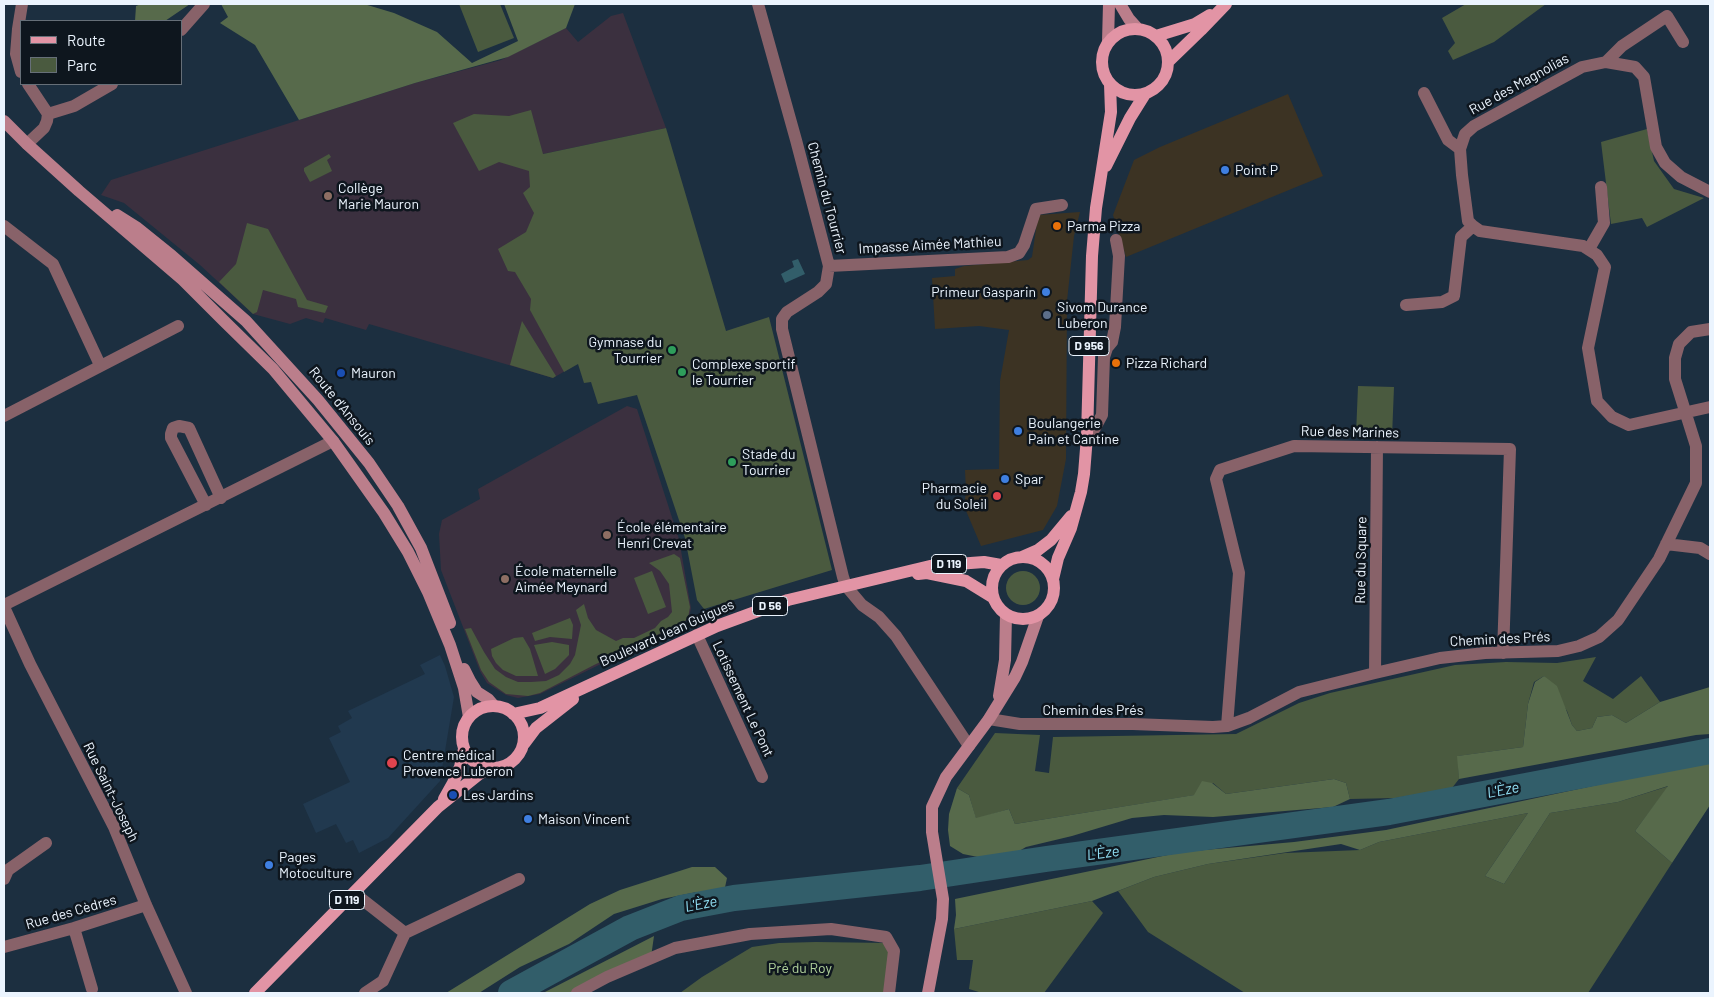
<!DOCTYPE html>
<html>
<head>
<meta charset="utf-8">
<style>
  body { margin:0 }
  #map { position:relative; width:1714px; height:997px; overflow:hidden; background:#1c2f40; font-family:Barlow,sans-serif }
  canvas { display:block }
  .frame { position:absolute; inset:0; border:5px solid #ebf4fe; pointer-events:none }
  .legend { position:absolute; left:20px; top:20px; width:162px; height:65px; box-sizing:border-box; background:#0e161e; border:1px solid #666f78; margin:0; padding:6px 9px; list-style:none; font-size:15px; color:#ebf4fe }
  .legend li { display:flex; align-items:center; gap:10px; height:25px }
  .legend b { width:25px; border:1px solid #666f78 }
</style>
</head>
<body>
<div id="map">
<canvas width="1714" height="997"></canvas>
<div class="frame"></div>
<ul class="legend">
<li><b style="height:6px;background:#e294a5"></b>Route</li>
<li><b style="height:14px;background:#4a5a3f"></b>Parc</li>
</ul>
</div>
<script>
const ctx = document.querySelector('canvas').getContext('2d');
ctx.lineJoin = 'round';
function fillPath(path, color) { ctx.fillStyle = color; ctx.fill(path, 'evenodd'); }
const toPath = rows => new Path2D(rows.map(r => 'M' + r).join(''));
function trace(path, color, width, dash) { ctx.strokeStyle = color; ctx.lineWidth = width; ctx.lineCap = dash ? 'butt' : 'round'; ctx.setLineDash(dash || []); ctx.stroke(path); }
function drawText(font, color, halo, rows, align = 'center') {
  ctx.font = font + ' Barlow,sans-serif'; ctx.lineWidth = 5; ctx.setLineDash([]); ctx.textBaseline = 'middle'; ctx.strokeStyle = halo; ctx.fillStyle = color; for (const [text, x, y, turn = 0] of rows) {
    ctx.save(); ctx.translate(x, y); ctx.rotate((+turn || 0) * Math.PI / 180); ctx.textAlign = isNaN(turn) ? turn : align; if (halo) ctx.strokeText(text, 0, 0); ctx.fillText(text, 0, 0); ctx.restore();
  }
}
fillPath(toPath([
  [1288,94,1323,176,1126,257,1113,215,1134,160,1160,147],
  [1080,212,1074,236,1067,301,1066,459,1057,506,1043,530,981,546,964,506,966,492,965,470,999,469,1000,381,1009,330,979,326,935,329,932,278,955,276,955,269,964,266,1028,260,1032,257,1038,215]
]), '#3c3323');
fillPath(toPath([
  [440,655,445,666,454,697,440,781,388,838,359,853,353,840,346,843,336,824,316,833,303,804,350,782,329,738,341,732,338,726,352,718,348,711,425,674,420,665]
]), '#21394f');
fillPath(toPath([
  [623,13,666,128,543,154,593,355,553,378,369,324,366,330,325,318,323,323,306,318,290,324,253,314,200,265,124,203,101,195,111,180,415,83,501,60,566,28,578,42,611,16],
  [627,406,637,409,679,539,691,608,689,618,684,623,540,694,518,698,506,695,487,683,480,671,441,570,439,534,442,520,480,499,478,489]
]), '#3b303f');
fillPath(toPath([
  [459,4,500,4,514,38,478,52],
  [1466,4,1546,4,1494,42,1453,60,1448,51,1455,43,1442,18],
  [531,110,543,154,666,128,726,331,769,317,832,570,704,609,697,600,685,538,637,395,598,404,591,382,584,383,578,364,564,372,530,310,531,299,515,272,508,271,498,249,526,232,534,213,523,193,530,187,529,171,499,162,479,171,453,123,474,114,509,116],
  [1647,129,1654,161,1674,189,1704,198,1647,227,1642,218,1611,224,1601,142],
  [329,154,331,157,327,160,332,171,310,182,304,171,304,168],
  [247,223,268,229,307,300,328,306,325,313,298,307,296,299,263,290,257,312,253,314,219,282,236,264],
  [522,321,556,376,553,378,510,365],
  [1358,386,1394,387,1392,437,1356,435],
  [674,554,680,558,690,607,688,618,684,622,594,665,540,693,528,696,506,694,489,682,481,670,465,629,471,628,484,652,495,669,506,677,518,682,531,682,546,681,559,675,570,664,575,655,581,625,576,610,584,604,588,618,596,630,616,641,623,638,634,638,655,628,661,621,668,617,672,612,669,584,660,571,649,563],
  '1006 588a17 17 0 1 1 34 0a17 17 0 1 1-34 0Z',
  [652,571,666,607,648,614,634,578],
  [570,618,573,625,572,639,550,637,535,641,532,633],
  [523,637,530,649,538,676,516,676,503,670,496,663,492,656,491,649,514,638],
  [552,642,569,645,569,655,555,669,545,674,534,645],
  [1596,657,1583,681,1613,699,1641,676,1660,702,1626,723,1612,715,1597,717,1592,728,1577,731,1572,725,1567,711,1544,676,1534,682,1528,704,1523,747,1458,756,1459,779,1452,788,1396,798,1350,799,1346,783,1334,779,1226,794,1213,783,1195,795,1015,824,1009,809,976,819,969,795,957,788,995,733,1040,735,1035,771,1049,773,1053,737,1236,734,1299,703,1330,693,1455,665,1506,662,1557,663],
  [1669,786,1635,831,1672,863,1588,993,1245,993,1148,932,1118,891,1154,877,1208,864,1285,853,1360,850,1379,842,1528,813,1485,876,1504,884,1550,813,1618,802],
  [1092,901,1103,913,1044,993,982,993,969,989,973,960,957,960,954,929],
  [816,942,888,943,890,973,887,993,680,993,702,977,752,947,779,943]
]), '#4a5a3f');
fillPath(toPath([
  [141,4,190,4,165,21,135,21,136,6],
  [221,4,364,4,394,13,437,32,472,63,518,41,504,4,575,4,566,28,508,57,415,83,299,120,255,45,220,23,228,17],
  [1544,676,1557,686,1572,725,1577,731,1592,728,1597,717,1612,715,1626,723,1660,702,1710,687,1710,734,1696,735,1459,779,1457,756,1523,747,1528,704,1535,682],
  [1710,761,1710,805,1672,863,1635,831,1668,786,1618,802,1550,813,1504,884,1485,876,1528,813,1379,842,1360,850,1341,844,1208,864,1154,877,1092,901,954,929,956,915,955,899,1182,852,1294,842,1386,830],
  [1334,779,1346,783,1350,799,1333,807,1213,817,1164,815,1132,818,1072,836,1026,847,1014,854,988,859,963,854,950,846,948,830,949,814,957,788,969,795,976,818,1009,809,1015,824,1194,795,1202,781,1212,783,1226,794],
  [692,867,715,867,727,878,724,892,697,892,662,899,614,914,569,944,520,967,479,993,446,993,590,904,620,890],
  [654,936,651,957,582,993,543,993]
]), '#576a4b');
fillPath(toPath([
  [798,259,805,274,785,283,781,274,794,267,792,261]
]), '#325e6a');
trace(toPath([
  [511,993,630,928,681,908,734,898,920,878,1046,859,1389,812,1710,751]
]), '#325e6a', 26);
trace(toPath([
  [758,4,796,140,829,266,826,284,818,292,787,312,782,319,782,329,843,577,846,586,862,605,879,617,896,636,969,746],
  [181,30,204,4],
  [1606,62,1622,46,1667,16,1683,42],
  [21,72,16,54,18,29,22,4],
  [1424,93,1448,140,1460,149],
  [48,114,74,106,112,84],
  [27,144,44,128,47,121,48,114,28,84],
  [1710,192,1681,177,1665,163,1656,147,1644,77,1635,67,1606,62,1582,67,1474,126,1465,134,1460,149,1462,175,1468,221,1473,226,1480,231,1583,246,1597,255,1605,267,1588,348,1597,401,1612,417,1629,425,1710,407],
  [4,226,53,264,100,365],
  [1589,249,1604,223,1601,187],
  [829,266,1008,257,1019,253,1024,245,1036,209,1062,205],
  [1406,305,1442,302,1454,296,1461,237,1473,226],
  [4,416,178,326],
  [1087,436,1095,428,1102,415,1104,357,1107,348,1112,342,1115,327,1119,256,1116,240],
  [206,505,171,438,171,434,173,428,179,426,189,428,221,498],
  [1666,544,1700,548,1710,554],
  [4,605,333,441],
  [4,607,30,664,114,827,146,905,186,993],
  [697,635,762,777],
  [1375,673,1377,447],
  [989,719,1020,724,1133,724,1213,727,1227,726,1249,718,1299,692,1375,673,1440,658,1485,653,1558,651,1579,646,1599,637,1618,620,1659,559,1696,483,1696,446,1675,379,1675,358,1679,344,1691,332,1710,329],
  [1227,726,1239,573,1216,479,1220,470,1294,446,1510,449,1503,653],
  [4,879,8,870,46,843],
  [354,893,405,933],
  [74,928,92,989],
  [4,947,74,928,146,905],
  [365,993,383,981,405,933,519,879],
  [577,993,607,977,675,948,750,934,831,929,886,937,894,951,889,993]
]), '#886269', 12);
trace(toPath([
  [1120,4,1129,19,1138,29],
  [1108,42,1109,4],
  [4,121,27,144,79,191,183,280,223,320,273,369,333,441,384,513,408,552,428,592,450,645,464,688,469,717],
  [117,215,136,227,172,256,246,321,318,400,369,463,398,506,421,548,450,623],
  [464,669,470,681,477,692,488,699,494,706],
  [999,696,1005,660,1006,615],
  [928,993,942,919,943,899,932,832,932,807,946,777,989,719,1015,677,1022,662,1038,616]
]), '#bb7e8b', 12);
trace(toPath([
  '1102 62a33 33 0 1 1 66 0a33 33 0 1 1-66 0Z',
  [1156,36,1195,24,1210,15],
  [1169,61,1201,30,1226,4],
  [1106,166,1130,118,1145,94],
  '992 588a31 31 0 1 1 62 0a31 31 0 1 1-62 0Z',
  [1022,557,1038,550,1051,540,1071,516],
  [918,574,927,573,966,581,992,597],
  [1053,579,1058,558,1071,528,1081,492,1084,474,1087,436,1092,256,1096,208,1111,112,1110,84],
  '462 737a31 31 0 1 1 62 0a31 31 0 1 1-62 0Z',
  [513,714,540,708,717,626,788,600,930,566,984,562,1001,565],
  [524,744,536,728,573,699],
  [444,799,453,783,460,767,464,749],
  [255,993,438,807,478,775,489,768]
]), '#e294a5', 12);
for (const [x, y, r, color] of [
  [1225,170,5,"#3f7fe0"],
  [328,196,5,"#8d6e63"],
  [1057,226,5,"#e8710a"],
  [1046,292,5,"#3f7fe0"],
  [1047,315,5,"#5c6f8a"],
  [672,350,5,"#2e9e5b"],
  [1116,363,5,"#e8710a"],
  [682,372,5,"#2e9e5b"],
  [341,373,5,"#1a4fb4"],
  [1018,431,5,"#3f7fe0"],
  [732,462,5,"#2e9e5b"],
  [1005,479,5,"#3f7fe0"],
  [997,496,5,"#e0444e"],
  [607,535,5,"#8d6e63"],
  [505,579,5,"#8d6e63"],
  [392,763,6,"#e0444e"],
  [453,795,5,"#1a4fb4"],
  [528,819,5,"#3f7fe0"],
  [269,865,5,"#3f7fe0"]
]) { const dot = new Path2D(); dot.arc(x, y, r, 0, 2 * Math.PI); ctx.fillStyle = color; ctx.fill(dot); trace(dot, '#0e161e', 2); }
for (const [x, y, w] of [
  [1089,346,40],
  [949,564,35],
  [770,606,35],
  [347,900,35]
]) { const box = new Path2D(); box.roundRect(x - w / 2, y - 9.5, w, 19, 4); ctx.fillStyle = '#0e161e'; ctx.fill(box); trace(box, '#ebf4fe', 1); }
drawText('bold 12px', '#ebf4fe', null, [
  ["D 956",1089,346],
  ["D 119",949,564],
  ["D 56",770,606],
  ["D 119",347,900]
]);
drawText('14px', '#ebf4fe', '#0e161e', [
  ["Rue des Magnolias",1519,84,-29],
  ["Chemin du Tourrier",827,198,75],
  ["Impasse Aimée Mathieu",930,245,-3],
  ["Route d'Ansouis",342,406,51],
  ["Rue des Marines",1350,432,1],
  ["Rue du Square",1361,560,-89],
  ["Boulevard Jean Guigues",667,633,-24],
  ["Chemin des Prés",1500,639,-3],
  ["Lotissement Le Pont",743,699,65],
  ["Chemin des Prés",1093,710],
  ["Rue Saint-Joseph",111,792,64],
  ["Rue des Cèdres",71,912,-16]
]);
drawText('14px', '#ebf4fe', '#0e161e', [
  ["Point P",1235,170],
  ["Collège",338,188],
  ["Marie Mauron",338,204],
  ["Parma Pizza",1067,226],
  ["Primeur Gasparin",1036,292,"right"],
  ["Sivom Durance",1057,307],
  ["Luberon",1057,323],
  ["Gymnase du",662,342,"right"],
  ["Tourrier",662,358,"right"],
  ["Pizza Richard",1126,363],
  ["Complexe sportif",692,364],
  ["le Tourrier",692,380],
  ["Mauron",351,373],
  ["Boulangerie",1028,423],
  ["Pain et Cantine",1028,439],
  ["Stade du",742,454],
  ["Tourrier",742,470],
  ["Spar",1015,479],
  ["Pharmacie",987,488,"right"],
  ["du Soleil",987,504,"right"],
  ["École élémentaire",617,527],
  ["Henri Crevat",617,543],
  ["École maternelle",515,571],
  ["Aimée Meynard",515,587],
  ["Centre médical",403,755],
  ["Provence Luberon",403,771],
  ["Les Jardins",463,795],
  ["Maison Vincent",538,819],
  ["Pages",279,857],
  ["Motoculture",279,873]
], 'left');
drawText('14px', '#b1d29b', '#0e161e', [
  ["Pré du Roy",800,968]
]);
drawText('italic 15px', '#92e1f6', '#0e161e', [
  ["L'Èze",1503,790,-11],
  ["L'Èze",1103,853,-8],
  ["L'Èze",701,904,-11]
]);
</script>
</body>
</html>
